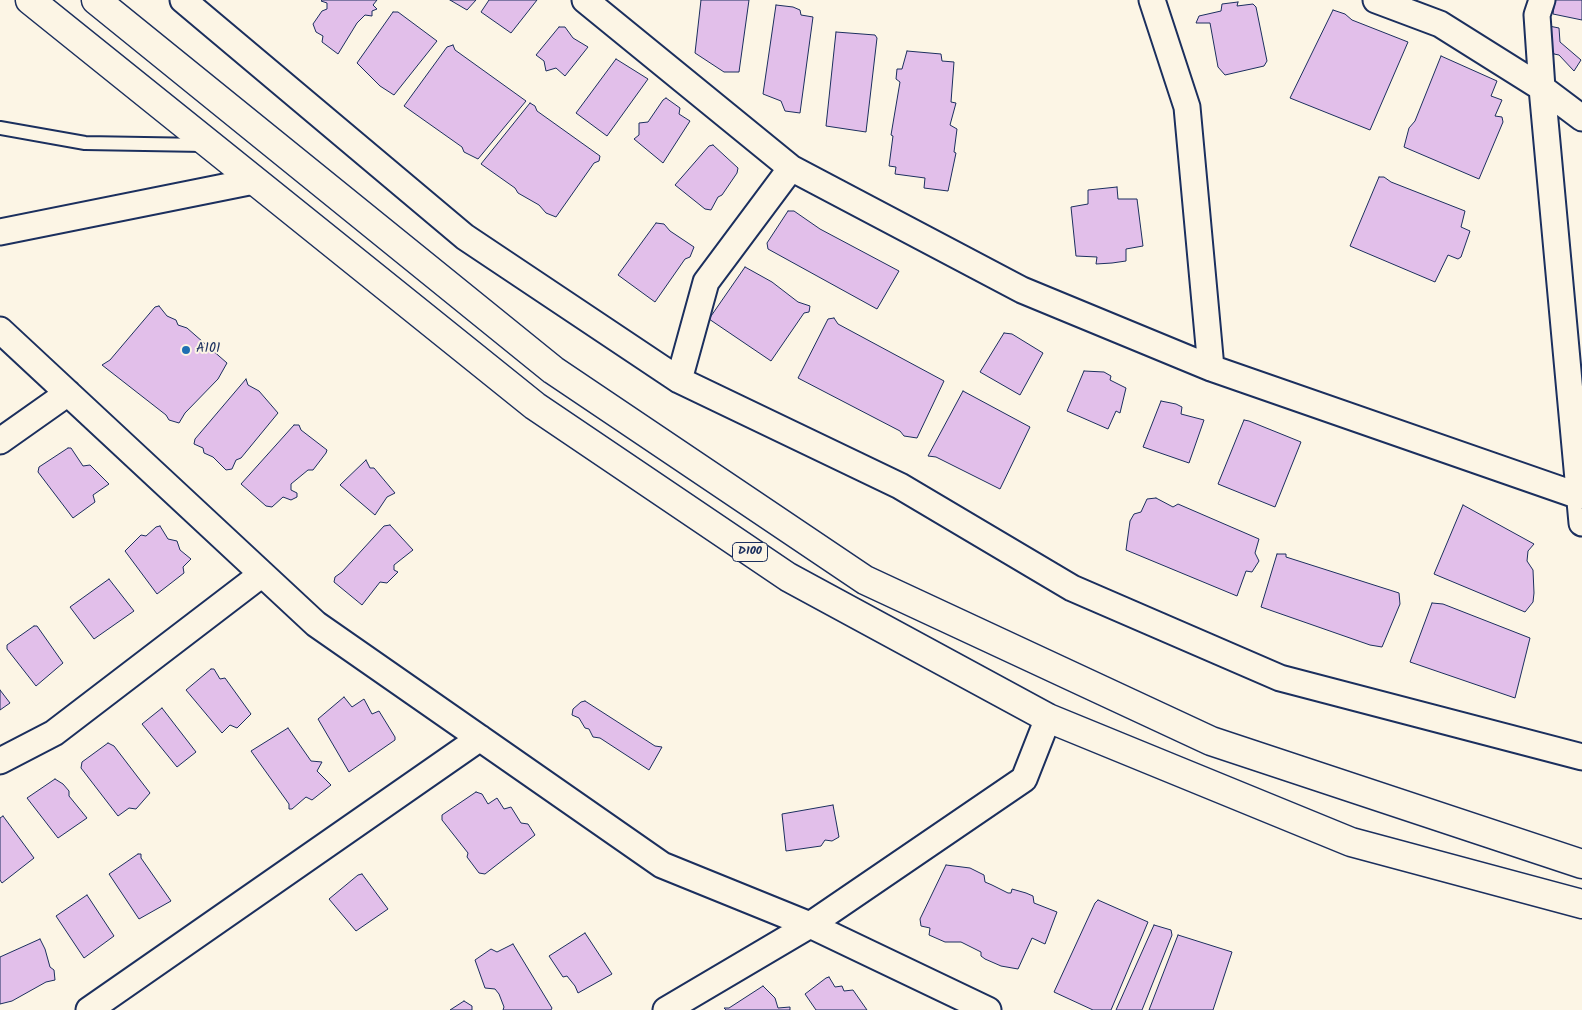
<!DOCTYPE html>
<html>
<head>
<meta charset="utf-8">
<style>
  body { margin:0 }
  canvas { display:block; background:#fcf5e5 }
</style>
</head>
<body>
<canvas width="1582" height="1010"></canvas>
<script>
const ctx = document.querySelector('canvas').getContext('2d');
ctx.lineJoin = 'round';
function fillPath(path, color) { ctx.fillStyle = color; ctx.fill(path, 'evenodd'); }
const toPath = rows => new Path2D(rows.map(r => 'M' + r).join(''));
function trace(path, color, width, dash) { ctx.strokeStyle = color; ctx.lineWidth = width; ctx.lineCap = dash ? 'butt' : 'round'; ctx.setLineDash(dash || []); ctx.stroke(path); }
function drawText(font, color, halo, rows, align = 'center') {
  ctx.font = font + ' Kalam,sans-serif'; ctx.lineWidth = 4; ctx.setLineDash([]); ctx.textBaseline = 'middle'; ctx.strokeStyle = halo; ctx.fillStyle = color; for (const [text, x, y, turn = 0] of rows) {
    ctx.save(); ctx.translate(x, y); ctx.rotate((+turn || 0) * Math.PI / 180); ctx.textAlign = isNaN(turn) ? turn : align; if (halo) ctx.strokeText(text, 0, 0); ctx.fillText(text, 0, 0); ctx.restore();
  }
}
const building = toPath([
  [322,0,377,0,373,5,377,9,372,11,372,16,365,15,357,23,338,54,322,42,323,36,316,32,313,24,322,11,327,9,327,3,321,1,322,0],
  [450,0,476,0,467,10,450,0],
  [489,0,537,0,511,33,481,12,489,0],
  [701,0,749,0,739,72,724,72,695,53,701,0],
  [1555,0,1582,0,1582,20,1553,14,1555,0],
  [1238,2,1237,6,1253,4,1256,7,1267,61,1264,66,1225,75,1218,67,1210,23,1196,23,1199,16,1221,11,1222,4,1238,2],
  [776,5,793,7,800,10,801,15,813,17,800,113,785,111,781,101,763,94,776,5],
  [1333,10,1345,14,1352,20,1408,42,1370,130,1290,98,1333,10],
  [393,12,398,12,437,41,394,95,380,86,357,63,393,12],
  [1549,26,1559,28,1560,42,1581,60,1574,71,1559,55,1554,54,1551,47,1549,26],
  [559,27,565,27,573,38,588,47,565,76,556,68,546,71,544,61,536,55,559,27],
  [836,32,875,35,877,38,866,132,826,126,836,32],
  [453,45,455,50,526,101,478,159,464,152,462,147,404,106,447,47,453,45],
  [907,51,941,54,942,61,954,62,951,102,956,103,950,125,957,129,954,152,956,153,948,191,924,188,925,178,895,174,896,167,889,166,893,136,891,135,900,82,896,79,897,69,902,69,907,51],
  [1441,56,1497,81,1491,96,1502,100,1495,116,1502,117,1503,122,1479,179,1404,147,1409,128,1415,121,1441,56],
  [616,59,648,79,607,136,576,113,616,59],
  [666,98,680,108,679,114,690,121,663,163,634,139,639,135,639,123,648,122,663,100,666,98],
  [530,103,535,106,537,111,600,156,599,161,594,163,556,217,546,213,539,205,518,193,515,188,481,164,530,103],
  [713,145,738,168,737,173,722,195,718,197,711,210,705,209,675,185,709,146,713,145],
  [1379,177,1384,177,1391,182,1465,211,1461,227,1470,231,1461,257,1458,259,1448,255,1435,282,1350,246,1379,177],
  [1117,187,1118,199,1137,199,1143,246,1126,249,1126,261,1112,263,1096,264,1097,257,1076,256,1071,207,1088,204,1088,190,1117,187],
  [788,211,794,211,820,229,899,271,877,309,768,249,767,243,788,211],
  [656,223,664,224,670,231,694,247,690,257,685,259,655,302,618,275,656,223],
  [745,267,772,282,798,302,810,306,809,312,804,313,771,361,709,319,745,267],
  [159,306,167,316,176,320,178,325,187,328,227,363,218,379,185,413,179,423,169,420,166,415,102,365,110,360,155,307,159,306],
  [834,318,838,324,944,381,917,438,904,436,900,431,798,378,828,319,834,318],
  [1004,333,1012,334,1043,353,1020,395,980,372,1004,333],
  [1084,371,1104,372,1111,376,1110,380,1126,388,1120,413,1116,411,1108,429,1067,411,1084,371],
  [246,379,248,385,259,391,278,413,241,458,236,460,232,469,226,470,213,457,204,453,203,448,194,444,195,439,246,379],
  [963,391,1030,427,1000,489,936,457,928,456,963,391],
  [1161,401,1176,404,1182,407,1181,414,1204,420,1189,463,1143,447,1161,401],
  [1244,420,1249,421,1301,442,1275,507,1218,484,1244,420],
  [294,425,299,425,301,430,327,450,326,453,313,470,308,470,291,484,291,490,297,493,297,497,291,500,283,497,272,507,266,506,241,484,294,425],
  [68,448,71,448,83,466,90,465,109,484,93,495,95,502,73,518,38,472,39,467,68,448],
  [366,460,370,468,374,468,395,493,387,497,375,515,340,485,366,460],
  [1156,498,1173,507,1178,504,1259,539,1255,553,1259,561,1252,572,1246,571,1237,596,1126,550,1130,521,1134,514,1141,512,1147,499,1156,498],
  [1463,505,1534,544,1528,551,1527,561,1533,570,1534,593,1533,602,1525,612,1434,574,1463,505],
  [390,525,413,550,394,565,394,570,398,572,387,583,380,582,362,605,334,582,335,577,342,572,384,526,390,525],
  [160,526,168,539,177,541,180,550,191,559,183,567,184,573,157,594,125,551,141,535,146,536,156,527,160,526],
  [1277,554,1286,554,1286,557,1399,593,1400,604,1382,647,1370,645,1261,607,1277,554],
  [109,579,134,611,94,639,70,607,109,579],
  [1432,603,1443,604,1530,638,1515,698,1410,662,1432,603],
  [34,626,37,626,63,663,36,686,7,649,7,645,34,626],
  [211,669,214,669,220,679,225,678,251,714,237,728,230,725,222,733,186,690,211,669],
  [0,690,10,703,0,710,0,690],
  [344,697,352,707,364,699,372,714,379,711,395,737,395,740,349,772,318,719,344,697],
  [585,701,655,746,662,747,649,770,600,738,593,737,589,729,585,728,579,718,572,715,573,709,581,702,585,701],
  [162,708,196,752,177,767,142,724,162,708],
  [288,728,311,761,322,762,317,771,331,785,312,800,306,797,292,809,289,809,289,804,251,751,288,728],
  [108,743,114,746,150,793,136,809,129,808,118,816,81,768,82,762,108,743],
  [55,779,63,784,69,791,69,796,87,818,58,838,27,798,55,779],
  [476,792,482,794,488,804,497,798,504,809,511,807,521,823,528,824,535,835,485,874,479,873,467,857,468,853,442,820,442,815,476,792],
  [833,805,839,837,832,841,825,840,821,846,786,851,782,814,833,805],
  [3,816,34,858,2,883,0,880,0,818,3,816],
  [138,854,141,854,141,858,171,901,139,919,109,874,138,854],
  [946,865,970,868,984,875,985,882,992,885,1008,893,1011,893,1012,889,1026,893,1033,896,1034,903,1057,912,1045,944,1032,938,1018,969,1001,966,985,959,981,956,981,952,961,942,945,942,929,935,930,928,921,926,920,919,946,865],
  [362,874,388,909,356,931,329,899,358,875,362,874],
  [87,895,114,936,84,958,56,916,87,895],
  [1098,900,1148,922,1111,1010,1093,1010,1054,992,1095,903,1098,900],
  [1154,925,1171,930,1172,935,1142,1010,1116,1010,1154,925],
  [585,933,612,974,578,993,575,986,567,976,563,977,549,956,585,933],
  [1178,935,1232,952,1213,1010,1149,1010,1178,935],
  [40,939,45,949,50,967,54,970,55,980,46,982,12,1001,0,1004,0,957,40,939],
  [513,944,552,1008,551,1010,503,1010,504,1007,499,994,495,989,485,988,475,960,491,949,497,952,513,944],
  [829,977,835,987,842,986,844,991,853,990,867,1010,816,1010,805,994,826,978,829,977],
  [763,986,775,998,778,1008,790,1007,790,1010,726,1010,724,1008,729,1008,763,986],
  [464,1001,472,1006,472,1010,450,1010,464,1001]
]);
fillPath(building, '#e2bfea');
trace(building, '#1b2f5e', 1);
const lane = toPath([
  [0,128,85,143,204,145]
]);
const street = toPath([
  [183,0,465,237,679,380,900,486,1072,588,1280,678,1582,757],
  [585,0,791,168,1022,290,1211,368,1579,496],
  [1152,0,1187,107,1211,368],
  [1376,0,1440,24,1542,88,1582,118],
  [1542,0,1537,15,1542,88,1582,523],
  [0,232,254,181],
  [0,330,316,624,662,865,810,925,988,1010],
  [679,380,706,282,791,168],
  [0,441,68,393],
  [0,761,54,733,262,574],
  [89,1010,480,738],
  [666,1010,810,925,1024,779,1048,718]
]);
const highway = toPath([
  [30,0,535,406,788,577,1048,718,1351,842,1582,904],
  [96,0,553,370,865,580,1211,741,1582,864]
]);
trace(lane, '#1b2f5e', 16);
trace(street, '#1b2f5e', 29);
trace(highway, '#1b2f5e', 31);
trace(lane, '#fcf5e5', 12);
trace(street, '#fcf5e5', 25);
trace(highway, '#fcf5e5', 28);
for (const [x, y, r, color] of [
  [186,350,5,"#1f6fb2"]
]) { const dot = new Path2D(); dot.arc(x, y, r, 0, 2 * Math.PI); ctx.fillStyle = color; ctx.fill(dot); trace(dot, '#fcf5e5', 2); }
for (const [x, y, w] of [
  [750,552,35]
]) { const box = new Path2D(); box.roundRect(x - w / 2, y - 9.5, w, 19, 4); ctx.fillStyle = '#fcf5e5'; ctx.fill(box); trace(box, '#1b2f5e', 1); }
drawText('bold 12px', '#1b2f5e', null, [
  ["D100",750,552]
]);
drawText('14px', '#1b2f5e', '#fcf5e5', [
  ["A101",196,350]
], 'left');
</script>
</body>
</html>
